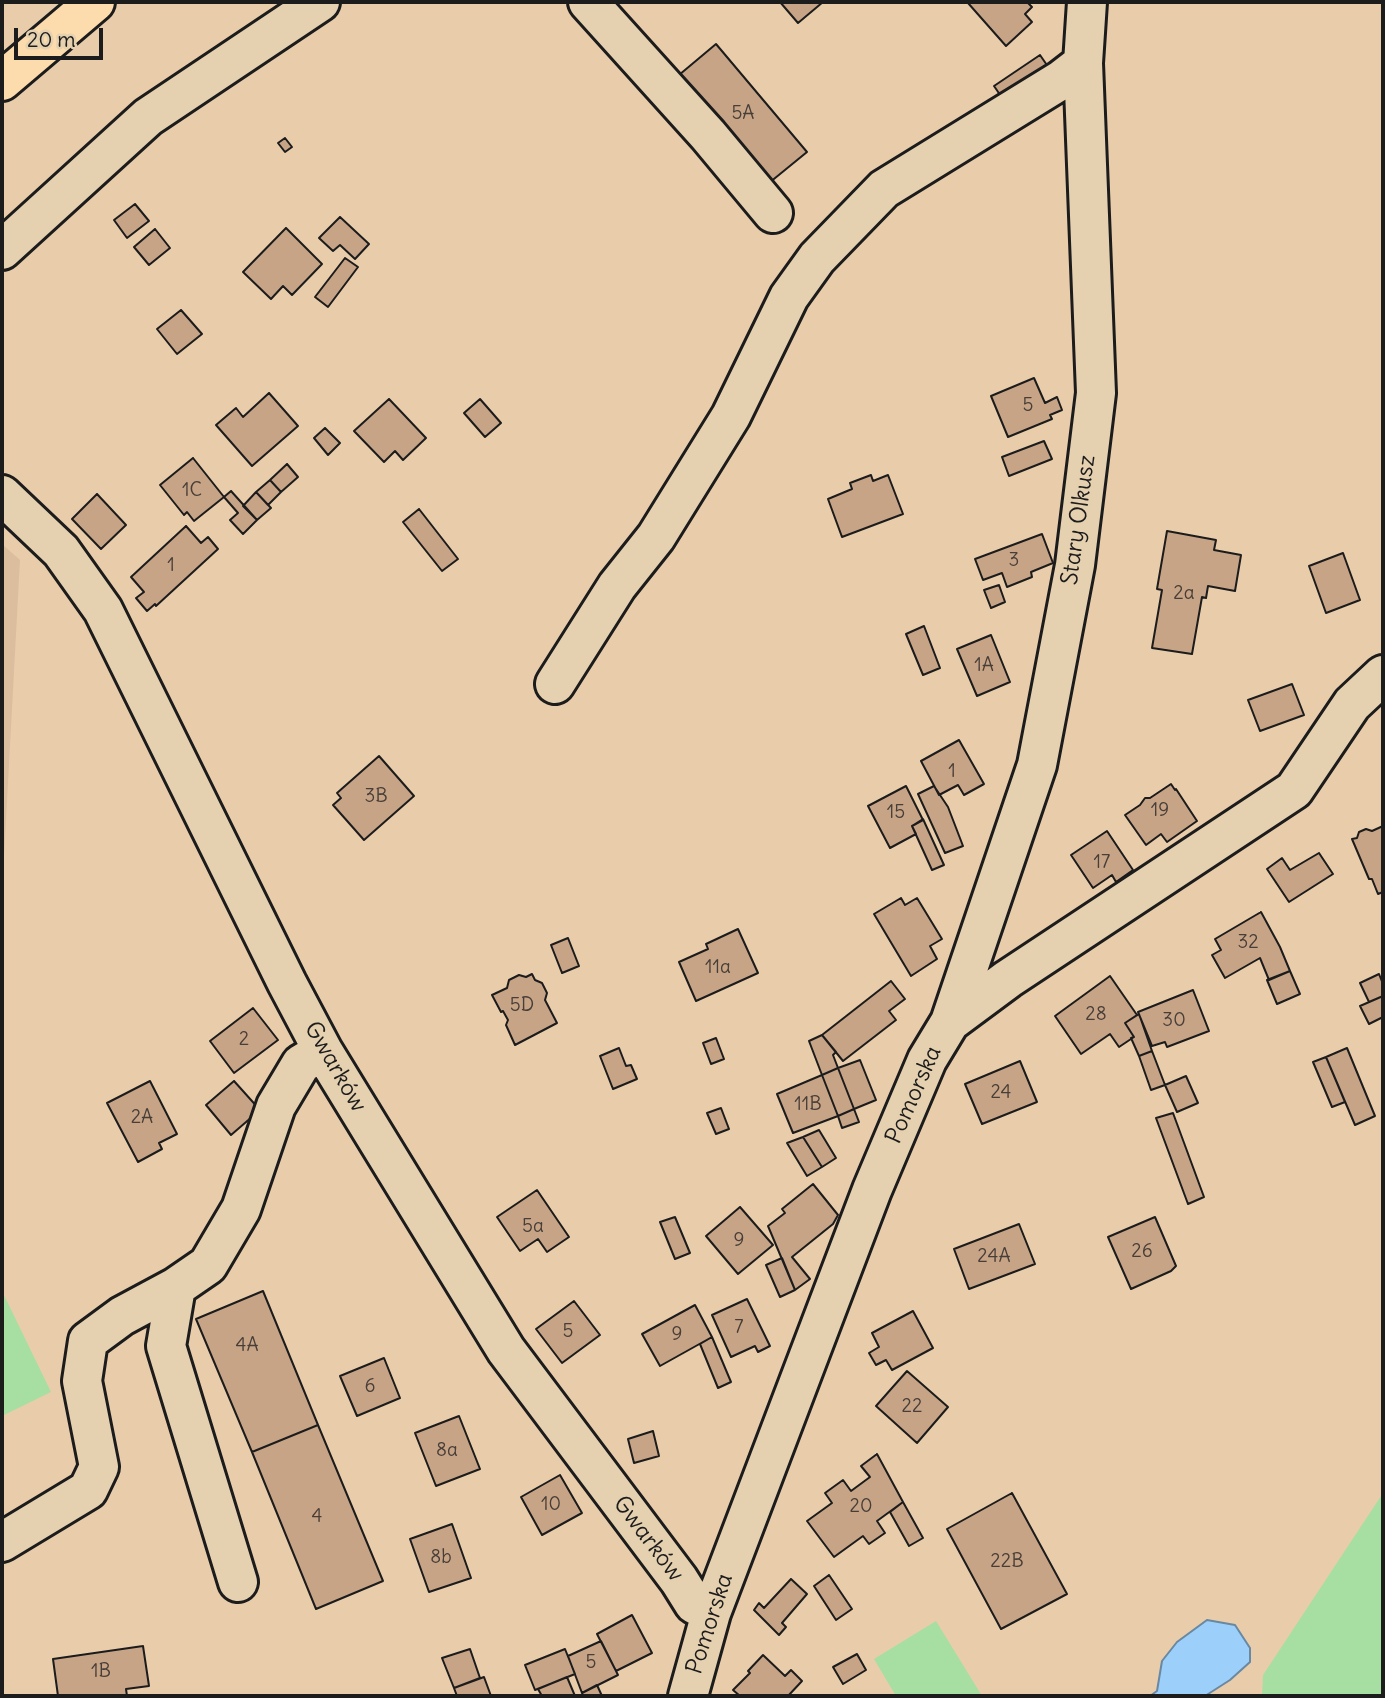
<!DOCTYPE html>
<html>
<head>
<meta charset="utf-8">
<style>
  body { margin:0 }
  #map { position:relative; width:1385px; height:1698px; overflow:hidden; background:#e9cdab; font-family:Delius,sans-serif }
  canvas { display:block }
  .frame { position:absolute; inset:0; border:4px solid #1c1c1c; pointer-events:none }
  .scale { position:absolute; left:14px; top:28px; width:89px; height:32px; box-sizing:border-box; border:4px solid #1c1c1c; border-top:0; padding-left:9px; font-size:21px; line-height:24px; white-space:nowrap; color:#1c1c1c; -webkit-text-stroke:5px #e5d0af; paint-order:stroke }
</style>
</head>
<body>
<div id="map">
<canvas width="1385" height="1698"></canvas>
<div class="frame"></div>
<div class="scale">20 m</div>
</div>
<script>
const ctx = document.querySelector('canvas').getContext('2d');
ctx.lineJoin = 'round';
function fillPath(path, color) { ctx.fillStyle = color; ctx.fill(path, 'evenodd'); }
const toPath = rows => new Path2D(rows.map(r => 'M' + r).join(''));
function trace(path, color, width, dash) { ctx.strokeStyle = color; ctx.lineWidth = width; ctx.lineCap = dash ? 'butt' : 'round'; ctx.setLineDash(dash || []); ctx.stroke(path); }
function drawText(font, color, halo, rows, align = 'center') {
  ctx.font = font + ' Delius,sans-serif'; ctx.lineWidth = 5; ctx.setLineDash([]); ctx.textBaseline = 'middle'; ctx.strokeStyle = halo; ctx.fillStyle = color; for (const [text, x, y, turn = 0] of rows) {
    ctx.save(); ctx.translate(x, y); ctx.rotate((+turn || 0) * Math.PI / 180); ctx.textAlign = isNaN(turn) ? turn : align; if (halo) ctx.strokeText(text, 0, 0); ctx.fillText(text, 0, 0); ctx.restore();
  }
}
fillPath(toPath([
  [2,544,20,560,2,894]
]), '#dbbe9d');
fillPath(toPath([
  [2,1291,51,1392,2,1416],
  [1383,1493,1383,1696,1262,1696,1263,1675],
  [936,1621,982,1696,896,1696,874,1659]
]), '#a7dea1');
const water = toPath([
  [1207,1620,1235,1625,1250,1648,1250,1662,1230,1680,1205,1696,1150,1696,1157,1691,1162,1661,1177,1642,1207,1620]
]);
fillPath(water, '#9cd0fa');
trace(water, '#6988a1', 2);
const building = toPath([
  [780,2,823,2,798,23,780,2],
  [970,2,1027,2,1032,7,1025,14,1032,22,1006,46,968,3,970,2],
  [716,44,807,152,769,183,679,75,716,44],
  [1040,55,1051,71,1005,102,994,86,1040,55],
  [285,138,292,147,285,152,278,143,285,138],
  [135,204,149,221,127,238,114,220,135,204],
  [340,217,369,244,355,259,340,245,333,251,319,238,340,217],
  [286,228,322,264,292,295,283,286,271,299,243,272,286,228],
  [155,229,170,248,149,265,134,247,155,229],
  [345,258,358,267,328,307,315,297,345,258],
  [181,310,202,334,177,354,157,329,181,310],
  [1034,378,1045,403,1057,397,1062,410,1050,415,1052,419,1008,437,991,396,1034,378],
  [269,393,298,426,252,466,216,425,236,408,243,417,269,393],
  [389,399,426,438,403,460,395,451,384,462,354,431,389,399],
  [480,399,501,423,485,437,464,413,480,399],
  [325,428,340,443,328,455,314,438,325,428],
  [1044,441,1052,459,1009,476,1002,457,1044,441],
  [193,458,224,497,194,521,187,512,184,515,160,485,193,458],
  [287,464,298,477,281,492,270,480,287,464],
  [871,475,873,481,888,475,903,514,842,537,828,499,852,489,850,483,871,475],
  [270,480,281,492,268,505,256,492,270,480],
  [231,491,257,520,243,534,230,520,238,513,224,497,231,491],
  [256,492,271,508,257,520,243,506,256,492],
  [97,494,126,525,101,549,72,519,97,494],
  [419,509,458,559,442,571,403,522,419,509],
  [186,526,201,543,208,537,218,549,156,606,155,604,147,611,136,598,144,592,131,577,186,526],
  [1167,531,1216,540,1214,550,1241,555,1235,591,1208,586,1206,598,1202,597,1192,654,1152,648,1162,590,1157,589,1167,531],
  [1042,534,1053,563,1031,572,1032,577,1007,587,1002,573,983,580,975,559,1042,534],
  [1343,553,1360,600,1326,613,1309,566,1343,553],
  [999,585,1005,602,991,608,984,590,999,585],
  [924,626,940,668,923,675,906,634,924,626],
  [991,635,1010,682,977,696,957,649,991,635],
  [1292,684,1304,715,1260,731,1248,700,1292,684],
  [959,740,984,784,964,795,958,785,939,795,921,761,959,740],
  [379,756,414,796,364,840,333,805,341,798,337,793,379,756],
  [1171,784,1175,790,1176,789,1197,821,1167,842,1161,834,1146,845,1125,815,1140,805,1145,798,1150,798,1171,784],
  [906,786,923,820,912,826,916,834,890,848,868,806,906,786],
  [934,786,948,807,963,846,945,853,918,794,934,786],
  [923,819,944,865,932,870,912,826,923,819],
  [1383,826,1383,892,1378,894,1372,879,1369,879,1352,839,1357,838,1359,832,1366,829,1372,831,1383,826],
  [1107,831,1133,870,1116,882,1112,875,1093,888,1071,855,1107,831],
  [1319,853,1333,874,1289,902,1267,869,1282,858,1290,870,1319,853],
  [901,898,905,905,917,898,942,939,930,946,937,959,911,976,874,914,901,898],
  [1261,912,1280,947,1290,971,1269,980,1260,958,1225,978,1212,955,1221,950,1215,939,1261,912],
  [738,929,758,973,696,1001,679,962,708,949,706,944,738,929],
  [568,938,579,966,562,973,551,945,568,938],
  [1290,971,1300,994,1277,1004,1267,980,1290,971],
  [532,974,535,980,542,983,547,993,545,1000,557,1023,515,1045,506,1025,508,1020,503,1011,501,1012,492,995,507,988,509,980,519,975,526,977,532,974],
  [1379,974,1383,984,1383,996,1369,1002,1360,983,1379,974],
  [1110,976,1137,1015,1125,1023,1134,1037,1119,1047,1110,1034,1081,1054,1055,1016,1110,976],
  [891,981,905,999,889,1011,896,1020,843,1061,822,1035,891,981],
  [1193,990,1209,1031,1167,1047,1165,1042,1152,1046,1138,1012,1193,990],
  [1383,996,1383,1017,1369,1024,1360,1006,1383,996],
  [253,1008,278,1040,234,1073,210,1041,253,1008],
  [1139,1014,1152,1051,1139,1056,1131,1038,1134,1037,1125,1023,1139,1014],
  [822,1035,836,1052,833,1055,838,1068,822,1075,809,1041,822,1035],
  [716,1038,724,1059,711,1064,703,1043,716,1038],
  [619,1048,626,1066,631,1065,637,1079,613,1089,600,1056,619,1048],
  [1347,1048,1375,1116,1355,1125,1326,1057,1347,1048],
  [1152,1051,1165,1085,1151,1090,1139,1056,1152,1051],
  [1326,1057,1345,1102,1332,1107,1313,1062,1326,1057],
  [860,1060,876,1100,854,1109,838,1068,860,1060],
  [1020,1061,1037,1102,982,1124,965,1084,1020,1061],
  [838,1068,854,1109,838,1116,822,1075,838,1068],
  [822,1075,838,1116,793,1133,777,1094,822,1075],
  [1186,1076,1198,1103,1177,1112,1165,1085,1186,1076],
  [150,1081,177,1134,159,1143,162,1149,138,1162,107,1103,150,1081],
  [234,1081,260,1110,231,1135,206,1105,234,1081],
  [721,1108,729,1129,716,1134,707,1113,721,1108],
  [854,1109,859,1122,842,1128,838,1116,854,1109],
  [1173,1113,1204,1197,1188,1204,1156,1118,1173,1113],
  [819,1130,836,1158,822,1167,803,1137,819,1130],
  [803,1137,822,1167,807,1176,787,1143,803,1137],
  [813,1184,838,1215,833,1224,792,1257,810,1279,795,1290,768,1226,785,1213,782,1209,813,1184],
  [537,1190,569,1237,547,1252,538,1239,520,1251,497,1217,537,1190],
  [740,1207,773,1245,738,1274,706,1236,740,1207],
  [675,1217,690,1253,675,1259,660,1222,675,1217],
  [1155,1217,1176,1266,1171,1271,1131,1289,1108,1237,1155,1217],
  [1019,1224,1035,1264,969,1289,954,1249,1019,1224],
  [782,1258,795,1290,780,1297,766,1265,782,1258],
  [263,1291,318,1425,252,1452,196,1319,263,1291],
  [747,1299,770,1346,758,1352,755,1346,731,1357,712,1315,747,1299],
  [574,1301,600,1335,562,1363,536,1329,574,1301],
  [695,1305,712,1337,660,1366,642,1334,695,1305],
  [913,1311,933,1348,892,1370,886,1360,876,1365,869,1353,879,1347,872,1333,913,1311],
  [712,1337,731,1382,718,1388,700,1344,712,1337],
  [384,1358,400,1398,357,1416,340,1376,384,1358],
  [907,1371,948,1407,917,1443,876,1406,907,1371],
  [459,1416,480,1469,436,1486,415,1433,459,1416],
  [318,1425,383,1581,316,1609,252,1452,318,1425],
  [653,1431,659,1456,634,1463,628,1439,653,1431],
  [877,1454,903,1502,877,1521,885,1533,869,1544,863,1536,834,1557,807,1521,832,1503,825,1493,843,1480,851,1491,870,1477,861,1466,877,1454],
  [560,1475,582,1513,542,1535,521,1497,560,1475],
  [1012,1493,1067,1594,1001,1629,947,1529,1012,1493],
  [903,1502,923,1538,909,1546,890,1512,903,1502],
  [452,1524,471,1578,429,1592,410,1539,452,1524],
  [829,1575,852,1609,836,1620,814,1586,829,1575],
  [791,1579,807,1594,782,1623,786,1627,779,1635,754,1610,759,1603,764,1608,791,1579],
  [632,1615,652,1653,616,1671,597,1634,632,1615],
  [601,1641,618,1675,582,1693,568,1656,601,1641],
  [143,1646,149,1686,126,1689,127,1696,58,1696,53,1659,143,1646],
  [470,1649,480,1678,454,1688,442,1658,470,1649],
  [565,1649,575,1674,535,1690,525,1665,565,1649],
  [857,1654,866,1670,843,1684,833,1667,857,1654],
  [763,1655,785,1676,791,1670,802,1681,788,1696,740,1696,733,1690,750,1673,748,1671,763,1655],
  [484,1677,491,1696,457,1696,454,1688,484,1677],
  [567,1677,575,1696,542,1696,538,1689,567,1677],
  [597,1685,602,1696,583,1696,582,1693,597,1685]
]);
fillPath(building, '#c8a487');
trace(building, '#1c1c1c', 2);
const minor = toPath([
  [588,2,708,135,773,213],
  [2,250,148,117,320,2],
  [2,495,61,551,103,610,287,983,323,1051,506,1350,679,1580,694,1604,711,1613],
  [555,684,617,586,656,537,731,416,789,297,817,258,884,189,1061,80,1083,63],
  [950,1022,1037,765,1075,565,1096,393,1083,63,1087,2],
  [176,1287,166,1346,238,1582],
  [2,1542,88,1490,99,1467,82,1381,88,1341,122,1316,176,1287,208,1265,241,1209,276,1106,301,1064,323,1051],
  [688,1696,711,1613,872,1190,927,1060,950,1022,1008,979,1294,790,1352,704,1383,675]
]);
const major = toPath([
  [2,81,95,2]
]);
trace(minor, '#1c1c1c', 44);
trace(major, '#1c1c1c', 44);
trace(minor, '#e5d0af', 38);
trace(major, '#fcdcac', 38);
drawText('19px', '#473e37', null, [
  ["5A",743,114],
  ["5",1028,406],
  ["1C",192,491],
  ["3",1014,561],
  ["1",171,566],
  ["2a",1184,594],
  ["1A",984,666],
  ["1",952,772],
  ["3B",376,797],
  ["19",1160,811],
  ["15",896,813],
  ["17",1102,863],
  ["32",1248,943],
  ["11a",718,968],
  ["5D",522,1006],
  ["28",1096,1015],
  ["30",1174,1021],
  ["2",244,1040],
  ["24",1001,1093],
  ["11B",808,1105],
  ["2A",142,1118],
  ["5a",533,1227],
  ["9",739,1241],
  ["26",1142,1252],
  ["24A",994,1257],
  ["7",739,1328],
  ["5",568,1332],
  ["9",677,1335],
  ["4A",247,1346],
  ["6",370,1387],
  ["22",912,1407],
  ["8a",447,1451],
  ["10",551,1505],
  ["20",861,1507],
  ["4",317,1517],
  ["8b",441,1558],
  ["22B",1007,1562],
  ["5",591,1663],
  ["1B",101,1672]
]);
drawText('23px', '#1c1c1c', '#e5d0af', [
  ["Stary Olkusz",1079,520,-82],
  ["Gwarków",335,1067,60],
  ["Pomorska",914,1095,-66],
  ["Gwarków",648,1539,53],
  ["Pomorska",710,1624,-72]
]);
</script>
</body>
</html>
